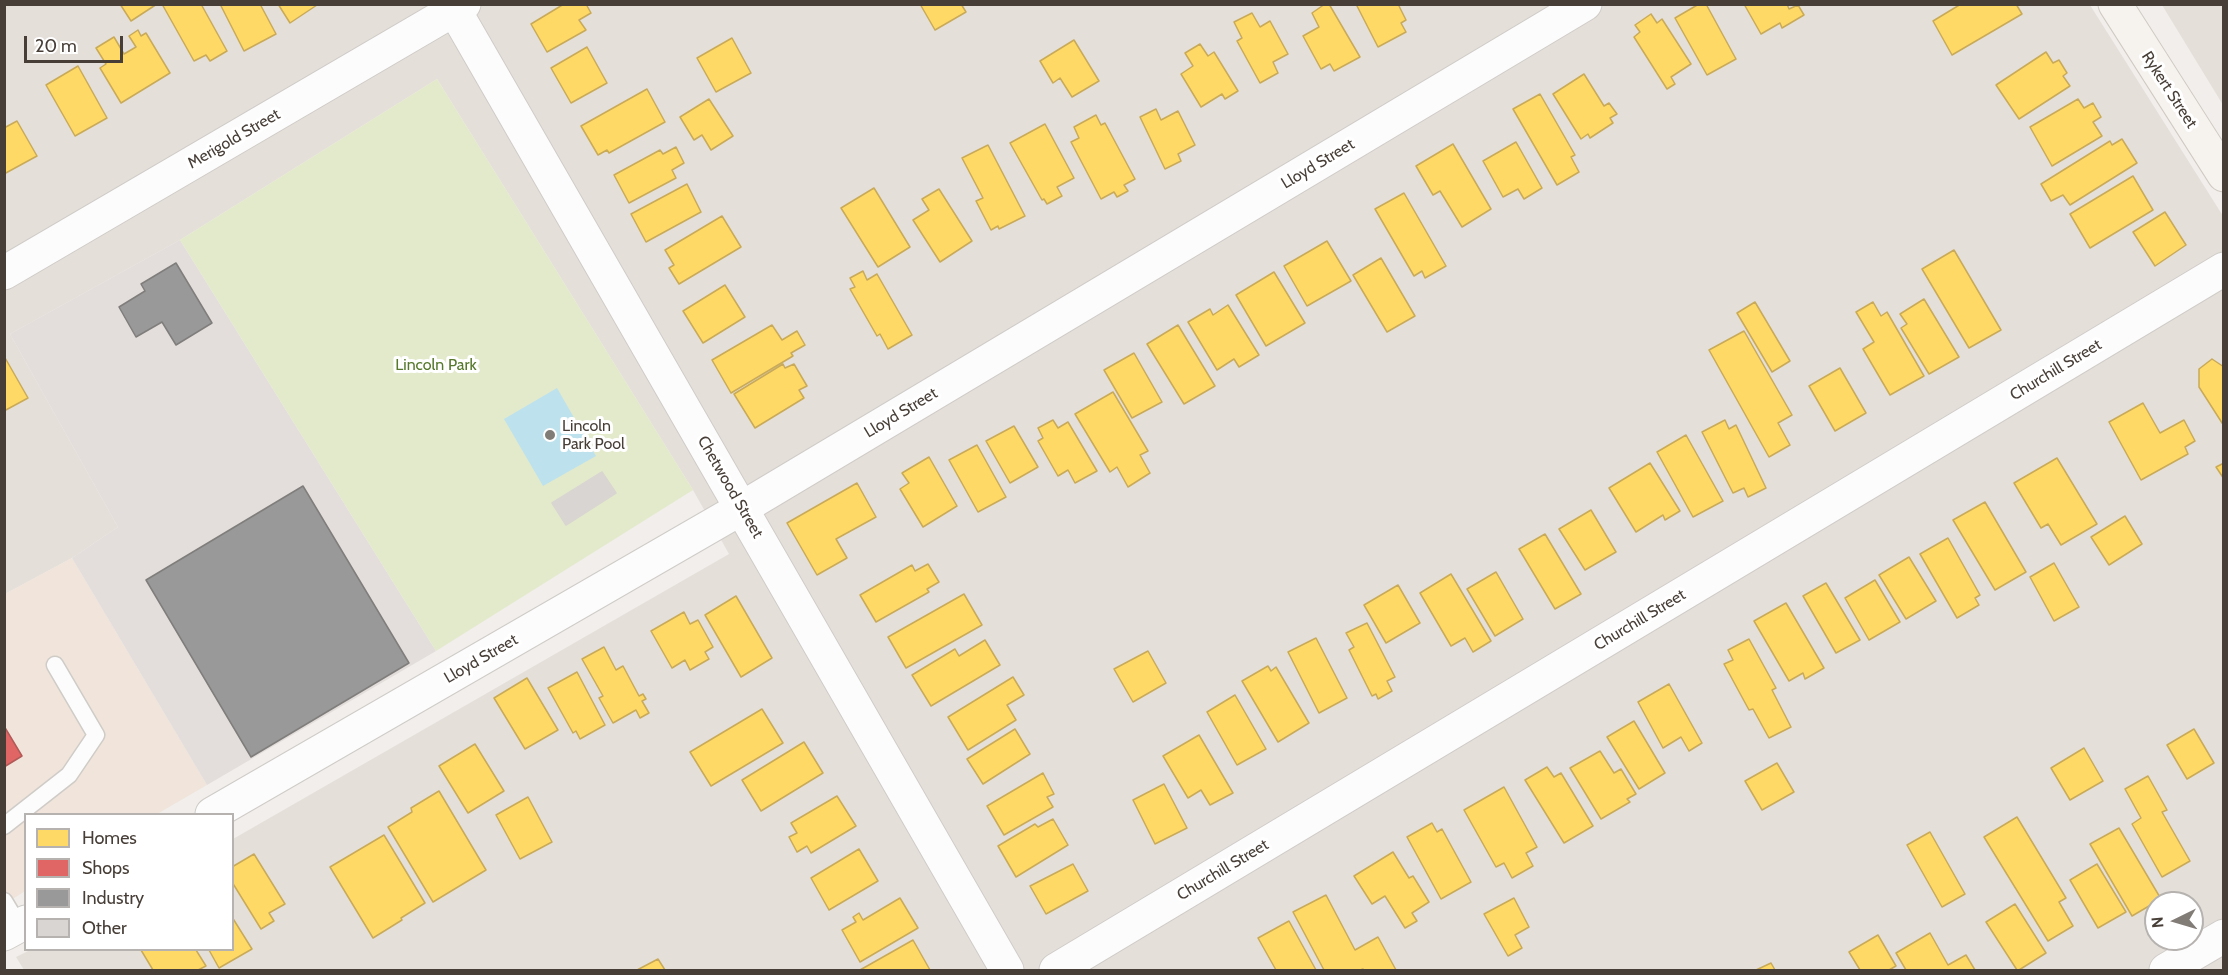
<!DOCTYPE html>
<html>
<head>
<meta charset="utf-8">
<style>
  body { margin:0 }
  #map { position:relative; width:2228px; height:975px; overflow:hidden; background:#f1eeeb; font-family:Cabin,sans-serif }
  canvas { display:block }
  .frame { position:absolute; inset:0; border:6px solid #473e37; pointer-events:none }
  .legend { position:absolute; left:24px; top:813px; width:210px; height:138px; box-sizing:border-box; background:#fff; border:2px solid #b5b2af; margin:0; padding:8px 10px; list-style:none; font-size:18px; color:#473e37 }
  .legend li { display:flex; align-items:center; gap:12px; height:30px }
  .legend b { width:30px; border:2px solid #b5b2af }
  .north { position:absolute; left:2144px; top:891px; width:60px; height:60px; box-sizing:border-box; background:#fff; border:2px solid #b5b2af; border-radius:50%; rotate:265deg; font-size:16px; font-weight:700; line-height:24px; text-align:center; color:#473e37 }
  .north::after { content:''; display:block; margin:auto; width:21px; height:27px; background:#827c76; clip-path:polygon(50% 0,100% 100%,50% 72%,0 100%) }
  .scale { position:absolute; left:24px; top:36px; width:99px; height:27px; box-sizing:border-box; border:3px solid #473e37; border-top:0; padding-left:8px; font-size:18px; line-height:21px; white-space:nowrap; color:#473e37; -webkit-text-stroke:4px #fff; paint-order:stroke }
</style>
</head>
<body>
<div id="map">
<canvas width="2228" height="975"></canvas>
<div class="frame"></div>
<ul class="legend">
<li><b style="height:16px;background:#ffd966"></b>Homes</li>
<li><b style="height:16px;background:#e06666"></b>Shops</li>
<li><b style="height:16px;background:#999"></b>Industry</li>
<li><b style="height:16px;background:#d9d5d2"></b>Other</li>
</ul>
<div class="north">N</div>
<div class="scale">20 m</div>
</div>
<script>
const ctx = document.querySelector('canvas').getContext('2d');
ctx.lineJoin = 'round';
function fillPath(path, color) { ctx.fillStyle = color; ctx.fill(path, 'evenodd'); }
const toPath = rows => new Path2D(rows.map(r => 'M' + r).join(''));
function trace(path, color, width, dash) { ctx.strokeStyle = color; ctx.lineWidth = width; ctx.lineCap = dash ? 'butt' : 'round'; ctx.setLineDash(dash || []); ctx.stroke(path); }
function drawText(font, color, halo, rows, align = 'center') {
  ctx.font = font + ' Cabin,sans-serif'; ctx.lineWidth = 6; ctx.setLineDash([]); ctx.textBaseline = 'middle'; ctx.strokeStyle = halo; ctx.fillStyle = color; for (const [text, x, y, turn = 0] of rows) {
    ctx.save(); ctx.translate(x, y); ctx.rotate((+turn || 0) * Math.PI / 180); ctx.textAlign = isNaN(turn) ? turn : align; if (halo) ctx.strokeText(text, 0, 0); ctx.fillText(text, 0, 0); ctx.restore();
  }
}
fillPath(toPath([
  [5,5,2090,5,2223,216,2223,970,24,970,16,957,30,950,232,950,233,839,729,554,693,490,437,79,180,240,10,334,118,527,72,558,5,594],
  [2156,903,2192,903,2192,939,2156,939],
  [2162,5,2223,5,2223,105]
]), '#e5dfd9');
fillPath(toPath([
  [72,558,207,785,157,814,26,814,25,891,5,904,5,594]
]), '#f0e4db');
fillPath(toPath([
  [180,240,436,651,207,785,72,558,118,527,10,334]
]), '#e3dedb');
fillPath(toPath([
  [437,79,693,490,436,651,180,240]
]), '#e3eacc');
fillPath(toPath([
  [557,388,596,456,543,486,504,419]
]), '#bde2ed');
const homes = toPath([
  [120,4,157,4,131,21,120,4],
  [162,4,201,4,227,51,210,61,206,55,194,61,162,4],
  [220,4,260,4,276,34,244,51,220,4],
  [278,4,316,4,317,5,290,23,278,4],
  [564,4,586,4,591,13,579,20,586,30,547,52,531,24,564,4],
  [920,4,961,4,966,12,935,30,920,4],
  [1325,4,1329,4,1360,57,1334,71,1330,64,1321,69,1303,36,1319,27,1312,13,1325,4],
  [1356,4,1398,4,1406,20,1401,23,1406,32,1378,47,1356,4],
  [1699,4,1706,4,1736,59,1707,75,1675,18,1699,4],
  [1744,4,1787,4,1789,9,1798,5,1804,15,1782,28,1780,23,1761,34,1744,4],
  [1961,4,2016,4,2022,14,1952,55,1933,21,1961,4],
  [1252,13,1260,27,1270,21,1288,54,1273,62,1278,73,1260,83,1237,41,1242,38,1234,22,1252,13],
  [1651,14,1657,23,1662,19,1691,64,1671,77,1675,84,1667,89,1634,37,1640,32,1635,25,1651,14],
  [138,30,141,36,146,33,170,73,121,103,100,68,106,64,96,48,114,37,124,54,136,47,129,36,138,30],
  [732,38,751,73,716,92,697,58,732,38],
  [1074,40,1099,81,1072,97,1060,78,1053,83,1040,61,1074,40],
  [1200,44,1208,56,1214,52,1238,91,1225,99,1222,94,1201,107,1181,74,1193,66,1185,53,1200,44],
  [587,47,607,83,571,103,551,68,587,47],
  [2046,52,2053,63,2059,60,2067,73,2063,76,2070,86,2019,119,1996,85,2046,52],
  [78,66,107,118,75,136,46,85,78,66],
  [1584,74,1604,106,1609,103,1617,114,1610,118,1613,123,1590,138,1588,134,1581,139,1553,94,1584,74],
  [647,89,665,122,609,153,607,150,598,155,581,126,647,89],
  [1540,94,1575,155,1571,157,1579,172,1557,185,1513,109,1540,94],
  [709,99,733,136,711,150,702,135,694,140,680,117,709,99],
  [2078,99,2084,108,2093,103,2101,117,2093,122,2102,136,2052,166,2030,127,2078,99],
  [1156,109,1161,120,1178,111,1195,145,1178,154,1181,161,1165,169,1140,117,1156,109],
  [1096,115,1101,125,1105,123,1135,179,1124,185,1128,191,1117,197,1114,192,1101,199,1071,142,1079,138,1074,127,1096,115],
  [17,121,37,156,4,174,4,128,17,121],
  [1045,124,1074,178,1057,187,1062,196,1047,204,1044,199,1042,200,1010,143,1045,124],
  [2122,139,2137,163,2070,205,2063,195,2051,201,2041,184,2110,141,2112,145,2122,139],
  [1516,142,1542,188,1524,199,1518,189,1503,197,1483,161,1516,142],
  [1453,144,1491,209,1462,227,1440,191,1433,195,1416,166,1453,144],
  [988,145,1025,216,999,229,998,226,991,230,976,201,983,198,962,158,988,145],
  [676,147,684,163,672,170,676,178,629,203,614,175,660,150,663,154,676,147],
  [2133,176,2153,210,2090,248,2070,214,2133,176],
  [687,184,701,212,646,242,631,214,687,184],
  [874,188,910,247,878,267,841,208,874,188],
  [939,189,972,241,940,262,913,220,929,210,922,199,939,189],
  [1404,193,1446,266,1425,278,1422,271,1414,276,1375,209,1404,193],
  [2165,212,2186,245,2155,266,2133,232,2165,212],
  [722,216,741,247,679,284,669,268,674,265,665,250,722,216],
  [1327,241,1351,281,1307,306,1284,266,1327,241],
  [1954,250,2001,330,1969,348,1922,269,1954,250],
  [1381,258,1415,316,1387,332,1353,275,1381,258],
  [863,271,867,280,877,274,912,335,888,349,880,334,877,336,850,289,855,287,850,278,863,271],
  [1274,272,1305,323,1266,346,1236,295,1274,272],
  [725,285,745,317,703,343,683,311,725,285],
  [1924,299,1959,357,1929,374,1901,328,1907,324,1900,314,1924,299],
  [1755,302,1790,361,1772,372,1737,313,1755,302],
  [1873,302,1881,316,1887,312,1924,376,1890,395,1863,349,1874,342,1856,312,1873,302],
  [1228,305,1259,355,1239,367,1234,359,1217,370,1188,322,1210,309,1213,315,1228,305],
  [772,325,782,340,797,331,805,345,791,353,793,356,731,393,712,360,772,325],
  [1178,325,1215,386,1184,404,1147,344,1178,325],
  [1744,331,1792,415,1778,423,1790,445,1769,457,1709,350,1744,331],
  [1134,353,1162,402,1132,418,1104,370,1134,353],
  [4,356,28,398,4,411,4,356],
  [2212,359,2224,367,2224,426,2199,387,2199,369,2212,359],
  [783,364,785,368,794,364,807,386,799,390,804,398,755,428,734,394,783,364],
  [1840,368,1866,413,1835,431,1809,386,1840,368],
  [1113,392,1148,451,1140,455,1150,473,1128,487,1117,467,1110,472,1075,414,1113,392],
  [2143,403,2160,433,2184,420,2195,441,2185,447,2188,454,2141,480,2109,422,2143,403],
  [1053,420,1058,428,1068,422,1097,471,1075,483,1068,470,1058,476,1038,441,1043,438,1038,428,1053,420],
  [1725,420,1729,429,1736,425,1766,488,1748,497,1744,488,1733,493,1702,432,1725,420],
  [1014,426,1038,467,1010,483,986,441,1014,426],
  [1686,435,1723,501,1693,517,1657,452,1686,435],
  [977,445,1006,497,978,512,949,460,977,445],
  [929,457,957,506,923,527,900,489,909,483,902,473,929,457],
  [2057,458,2097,524,2061,545,2048,524,2041,528,2014,483,2057,458],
  [1650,463,1680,511,1665,520,1663,515,1636,532,1609,488,1650,463],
  [2224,463,2224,479,2216,467,2224,463],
  [857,483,876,517,836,539,847,558,817,575,787,523,857,483],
  [1985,502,2026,572,1995,590,1953,520,1985,502],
  [1591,510,1616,552,1585,570,1559,529,1591,510],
  [2125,516,2142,544,2109,565,2091,537,2125,516],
  [1545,534,1581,594,1555,609,1519,549,1545,534],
  [1948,538,1980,595,1975,598,1979,605,1957,618,1920,554,1948,538],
  [1909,557,1936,601,1906,619,1879,575,1909,557],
  [2054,563,2079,607,2054,621,2030,577,2054,563],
  [928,564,939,582,927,589,929,592,876,622,860,595,912,565,915,571,928,564],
  [1496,572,1523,619,1495,636,1467,589,1496,572],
  [1451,574,1491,641,1473,652,1465,638,1451,646,1420,593,1451,574],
  [1875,580,1900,622,1869,640,1845,598,1875,580],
  [1826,583,1860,640,1836,653,1803,596,1826,583],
  [1398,585,1420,623,1386,643,1364,605,1398,585],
  [964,594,982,625,906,668,888,637,964,594],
  [736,596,772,658,741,677,705,615,736,596],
  [1786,603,1824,668,1805,679,1803,673,1789,681,1754,621,1786,603],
  [684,612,690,624,698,620,713,647,705,652,709,659,690,670,685,660,672,668,651,631,684,612],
  [1367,623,1395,677,1387,681,1392,691,1378,699,1376,694,1372,696,1349,650,1354,647,1346,633,1367,623],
  [1316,638,1347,698,1319,713,1288,652,1316,638],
  [1749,639,1776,688,1772,690,1791,727,1769,738,1753,709,1749,710,1724,664,1733,660,1728,650,1749,639],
  [985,640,1000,665,931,706,912,675,955,649,959,656,985,640],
  [604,647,616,670,623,666,639,696,643,694,646,699,642,701,649,713,640,718,636,710,613,723,599,698,603,696,582,659,604,647],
  [1148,651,1166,683,1133,702,1114,669,1148,651],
  [1268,666,1271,671,1276,667,1309,723,1278,742,1242,681,1268,666],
  [577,672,605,725,580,739,576,731,573,733,548,688,577,672],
  [1013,677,1024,695,1007,705,1016,720,968,750,948,717,1013,677],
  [527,678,558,730,525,749,494,698,527,678],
  [1669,684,1702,743,1689,751,1681,737,1663,748,1638,702,1669,684],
  [1235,695,1266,749,1237,765,1207,712,1235,695],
  [762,709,783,743,711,786,690,752,762,709],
  [1634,721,1665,773,1639,789,1607,737,1634,721],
  [1015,729,1030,754,983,784,967,759,1015,729],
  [2194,729,2214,763,2187,779,2167,745,2194,729],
  [1199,735,1233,793,1210,805,1201,790,1188,798,1163,756,1199,735],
  [804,742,823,773,761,811,742,780,804,742],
  [475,744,504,791,468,813,439,766,475,744],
  [2084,748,2103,781,2070,800,2051,768,2084,748],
  [1600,751,1614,773,1621,769,1636,794,1627,799,1630,802,1601,819,1570,768,1600,751],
  [1777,763,1794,792,1762,810,1745,781,1777,763],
  [1547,767,1554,777,1561,773,1593,826,1564,843,1525,780,1547,767],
  [1043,773,1054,794,1047,797,1053,807,1004,835,987,806,1043,773],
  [2148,776,2167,810,2162,812,2190,861,2162,877,2132,824,2141,818,2125,789,2148,776],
  [1164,784,1187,828,1155,844,1133,800,1164,784],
  [1504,787,1537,847,1526,853,1533,866,1512,878,1504,863,1496,867,1464,810,1504,787],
  [439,791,486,870,433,902,388,827,412,812,411,808,439,791],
  [837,796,856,826,811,853,807,846,797,852,789,837,797,833,791,823,837,796],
  [528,797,552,842,520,859,496,815,528,797],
  [2017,817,2066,898,2059,902,2073,926,2048,941,1984,837,2017,817],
  [1053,819,1068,845,1016,877,998,846,1035,824,1038,827,1053,819],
  [1432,823,1437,832,1442,829,1471,882,1441,899,1407,837,1432,823],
  [2119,828,2161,899,2132,916,2090,844,2119,828],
  [1930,832,1965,894,1942,907,1907,845,1930,832],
  [384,835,425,903,401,918,402,920,373,938,330,867,384,835],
  [859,849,878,881,829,910,811,878,859,849],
  [1393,852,1409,878,1413,876,1429,902,1412,913,1417,921,1405,928,1385,896,1372,904,1354,876,1393,852],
  [254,854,285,904,269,913,274,921,261,929,232,882,232,867,254,854],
  [1073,864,1088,891,1046,914,1030,886,1073,864],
  [2097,864,2126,912,2098,928,2070,880,2097,864],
  [1326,895,1355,950,1378,937,1396,970,1364,970,1363,969,1360,970,1324,970,1293,912,1326,895],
  [900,898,918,928,860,962,842,930,856,922,853,917,859,913,863,920,900,898],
  [1514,898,1529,927,1515,935,1522,948,1508,956,1484,914,1514,898],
  [2015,904,2046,953,2019,970,2017,970,1986,922,2015,904],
  [232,917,252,949,219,968,209,950,232,950,232,917],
  [1289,921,1316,970,1276,970,1258,938,1289,921],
  [1930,933,1948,965,1966,955,1975,970,1906,970,1896,953,1930,933],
  [1878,935,1896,966,1889,970,1860,970,1849,952,1878,935],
  [913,940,930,970,860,970,913,940],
  [141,950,196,950,206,966,198,970,153,970,141,950],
  [658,959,665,970,637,970,658,959],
  [1771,963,1775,970,1756,970,1771,963]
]);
fillPath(homes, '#ffd966');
trace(homes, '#c8aa58', 1.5);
const shops = toPath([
  [4,726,22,756,4,767,4,726]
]);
fillPath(shops, '#e06666');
trace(shops, '#b25a58', 1.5);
const industry = toPath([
  [176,263,212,323,176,345,162,322,136,337,119,307,145,291,141,284,176,263],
  [303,486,409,663,251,757,146,580,303,486]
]);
fillPath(industry, '#999');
trace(industry, '#807e7c', 1.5);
const building = toPath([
  [602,472,616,493,566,525,552,503,602,472]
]);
fillPath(building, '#d9d5d2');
trace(building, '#d9d5d1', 1.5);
const lane = toPath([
  [4,826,69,775,96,735,55,665],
  [4,901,19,926]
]);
const street = toPath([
  [451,4,1007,970],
  [4,273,464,4],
  [212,814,742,508,1585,4],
  [4,934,26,922],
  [1056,970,2224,269],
  [2166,970,2224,936]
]);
const secondary = toPath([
  [2115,4,2224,175]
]);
trace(lane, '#cfccc8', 19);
trace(street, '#cfccc8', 35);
trace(secondary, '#d0cac2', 35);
trace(lane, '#fdfcfc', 16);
trace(street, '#fdfcfc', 33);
trace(secondary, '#f6f3ef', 33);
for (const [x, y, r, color] of [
  [550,435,6,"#827c76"]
]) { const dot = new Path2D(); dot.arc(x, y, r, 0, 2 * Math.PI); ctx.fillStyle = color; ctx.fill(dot); trace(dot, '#fff', 2); }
drawText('16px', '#473e37', '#fff', [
  ["Rykert Street",2169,90,57],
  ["Merigold Street",234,139,-30],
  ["Lloyd Street",1318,164,-31],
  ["Churchill Street",2056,370,-31],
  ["Lloyd Street",901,413,-31],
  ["Chetwood Street",730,487,60],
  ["Churchill Street",1640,620,-31],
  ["Lloyd Street",481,659,-30],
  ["Churchill Street",1223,870,-31]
]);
drawText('16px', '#55782b', '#fff', [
  ["Lincoln Park",436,365]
]);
drawText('16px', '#473e37', '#fff', [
  ["Lincoln",562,426],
  ["Park Pool",562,444]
], 'left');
</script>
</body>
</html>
